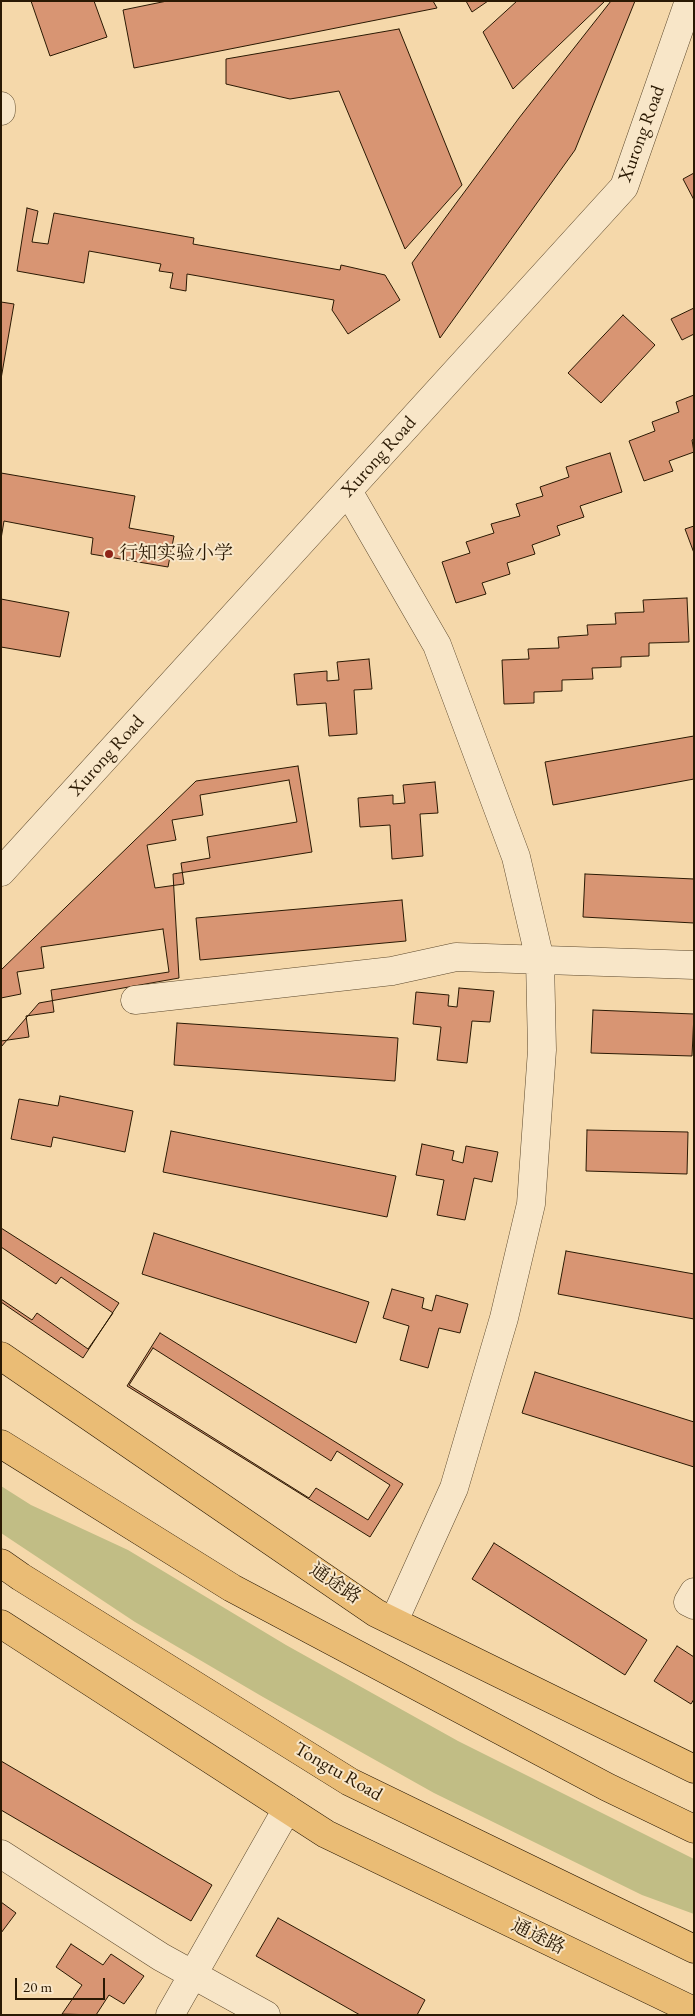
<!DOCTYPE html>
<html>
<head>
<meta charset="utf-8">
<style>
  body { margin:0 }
  #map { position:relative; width:695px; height:2016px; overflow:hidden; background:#f5d8aa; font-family:"EB Garamond",serif }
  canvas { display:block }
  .frame { position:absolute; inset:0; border:2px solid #2a1903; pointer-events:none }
  .scale { position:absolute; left:15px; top:1978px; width:90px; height:22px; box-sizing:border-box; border:2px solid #2a1903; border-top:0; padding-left:6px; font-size:15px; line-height:18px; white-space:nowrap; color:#2a1903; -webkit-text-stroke:4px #f8e6c8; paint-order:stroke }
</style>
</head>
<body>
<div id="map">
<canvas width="695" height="2016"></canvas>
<div class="frame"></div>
<div class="scale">20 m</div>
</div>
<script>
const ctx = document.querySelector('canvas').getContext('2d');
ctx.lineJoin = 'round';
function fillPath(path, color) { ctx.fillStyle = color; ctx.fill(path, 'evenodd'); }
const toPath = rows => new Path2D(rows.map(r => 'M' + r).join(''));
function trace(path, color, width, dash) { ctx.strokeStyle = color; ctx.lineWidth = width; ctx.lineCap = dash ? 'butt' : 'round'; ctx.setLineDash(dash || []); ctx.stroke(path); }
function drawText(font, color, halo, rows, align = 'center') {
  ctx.font = font + ' "EB Garamond","Noto Serif SC",serif'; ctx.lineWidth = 4; ctx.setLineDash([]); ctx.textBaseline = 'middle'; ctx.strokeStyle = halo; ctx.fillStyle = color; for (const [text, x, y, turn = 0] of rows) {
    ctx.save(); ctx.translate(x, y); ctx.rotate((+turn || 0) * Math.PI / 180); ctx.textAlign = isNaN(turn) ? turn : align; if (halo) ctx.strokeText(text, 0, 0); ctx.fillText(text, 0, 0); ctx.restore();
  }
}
fillPath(toPath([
  [1,1486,31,1505,128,1550,286,1645,458,1741,694,1859,694,1914,642,1895,434,1793,263,1697,135,1622,1,1533]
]), '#c1bd85');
const building = toPath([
  [31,1,94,1,107,37,50,56,31,1],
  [167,1,433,1,437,8,134,68,123,10,167,1],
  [466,1,488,1,472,12,466,1],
  [517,1,605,1,513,89,483,32,517,1],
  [611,1,635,1,575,150,440,338,412,263,519,118,611,1],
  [399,29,462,185,405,249,339,91,290,99,226,84,226,59,399,29],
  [694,173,694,200,683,179,694,173],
  [27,208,38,211,32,242,48,244,54,213,194,238,193,244,340,270,341,265,385,275,400,300,348,334,332,310,334,300,187,274,186,291,170,288,173,273,159,271,161,264,89,251,84,283,17,271,27,208],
  [1,302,14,304,1,379,1,302],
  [694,308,694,334,682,340,671,319,694,308],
  [623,315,655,345,601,403,568,373,623,315],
  [694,395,694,439,692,440,694,452,669,461,673,471,644,481,629,441,655,431,652,422,679,412,676,402,694,395],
  [610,453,622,492,580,506,584,517,557,526,560,535,532,545,535,554,507,563,510,574,482,583,486,594,456,603,442,562,470,553,466,542,494,533,491,524,520,516,516,504,543,496,540,487,569,477,566,467,610,453],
  [1,473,135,496,129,528,174,536,168,567,91,554,93,538,4,521,1,539,1,473],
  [694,526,694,553,685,529,694,526],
  [687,598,689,642,649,643,649,656,621,657,621,667,592,668,593,679,562,680,562,691,534,692,534,703,504,704,502,660,529,659,528,649,559,648,558,637,588,635,587,625,616,624,615,613,644,612,643,600,687,598],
  [1,599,69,612,60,657,1,647,1,599],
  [369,659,372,689,354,690,357,734,329,736,326,703,297,705,294,674,327,671,327,681,339,680,337,662,369,659],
  [694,736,694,779,553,805,545,762,694,736],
  [298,766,312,852,173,874,179,978,39,1003,1,1047,1,970,196,781,298,766],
  [289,780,297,822,207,837,210,858,181,863,184,884,155,888,147,845,176,840,172,820,203,815,200,795,289,780],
  [435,782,438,813,420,814,423,856,392,859,390,825,360,827,358,798,393,795,393,804,405,803,403,785,435,782],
  [585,874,694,879,694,923,583,917,585,874],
  [402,900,406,941,200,960,196,918,402,900],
  [163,929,169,972,51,990,54,1012,26,1016,29,1037,1,1041,1,998,21,994,17,972,44,968,41,947,163,929],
  [459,988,494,991,490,1022,472,1021,467,1063,437,1060,441,1027,413,1024,416,992,449,995,448,1006,457,1007,459,988],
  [593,1010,694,1014,692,1056,591,1053,593,1010],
  [177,1023,398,1038,395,1081,174,1065,177,1023],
  [60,1096,133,1111,125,1152,53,1137,51,1147,11,1139,19,1099,58,1106,60,1096],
  [587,1130,688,1132,687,1174,586,1171,587,1130],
  [171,1131,396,1176,387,1217,163,1172,171,1131],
  [422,1144,454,1151,452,1160,463,1163,466,1146,498,1152,492,1182,474,1178,465,1220,437,1215,444,1180,416,1175,422,1144],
  [1,1228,119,1303,83,1358,1,1302,1,1228],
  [154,1233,369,1302,356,1343,142,1274,154,1233],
  [1,1247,56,1284,61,1277,113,1313,88,1349,37,1313,32,1320,1,1299,1,1247],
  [566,1251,694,1274,694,1319,558,1294,566,1251],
  [392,1289,424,1298,422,1308,432,1311,436,1295,468,1304,460,1333,439,1328,428,1368,400,1360,409,1326,383,1318,392,1289],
  [160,1333,403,1484,370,1537,127,1386,160,1333],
  [153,1348,331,1461,337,1451,390,1485,368,1520,316,1488,309,1498,129,1385,153,1348],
  [535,1372,694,1422,694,1467,522,1413,535,1372],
  [494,1543,647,1640,625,1675,472,1579,494,1543],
  [677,1646,694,1657,694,1699,691,1704,654,1681,677,1646],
  [1,1761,212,1885,191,1921,1,1810,1,1761],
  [1,1902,16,1913,1,1933,1,1902],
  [278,1918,425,2000,417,2015,360,2015,256,1956,278,1918],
  [71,1944,103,1965,111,1954,144,1976,124,2004,109,1995,96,2015,62,2014,82,1985,56,1967,71,1944]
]);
fillPath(building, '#d89573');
trace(building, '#2a1903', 1);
const minor = toPath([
  [1,106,1,111],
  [348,491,437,645,516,857,540,960,542,1050,531,1204,504,1318,454,1488,394,1621],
  [1,872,624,187,689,1],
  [135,1000,392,971,456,957,694,965],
  [694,1592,688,1602,694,1605],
  [1,1854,161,1957,266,2015],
  [170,2015,287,1809]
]);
const major = toPath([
  [1,1356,376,1613,694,1769],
  [1,1444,232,1588,607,1787,694,1829],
  [1,1563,21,1577,350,1782,694,1949],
  [1,1624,326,1834,694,2011]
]);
trace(minor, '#5d492d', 29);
trace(major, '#2a1903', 29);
trace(minor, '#f8e6c8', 28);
trace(major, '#eabc75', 28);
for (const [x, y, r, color] of [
  [109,554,5,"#8f2418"]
]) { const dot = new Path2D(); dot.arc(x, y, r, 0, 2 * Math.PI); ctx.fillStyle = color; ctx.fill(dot); trace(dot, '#f8e6c8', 2); }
drawText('19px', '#2a1903', '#f8e6c8', [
  ["Xurong Road",642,134,-70],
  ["Xurong Road",379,457,-48],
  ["Xurong Road",107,756,-48],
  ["通途路",335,1584,34],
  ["Tongtu Road",338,1772,30],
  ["通途路",538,1937,26]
]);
drawText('19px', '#2a1903', '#f8e6c8', [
  ["行知实验小学",119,554]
], 'left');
</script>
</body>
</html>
